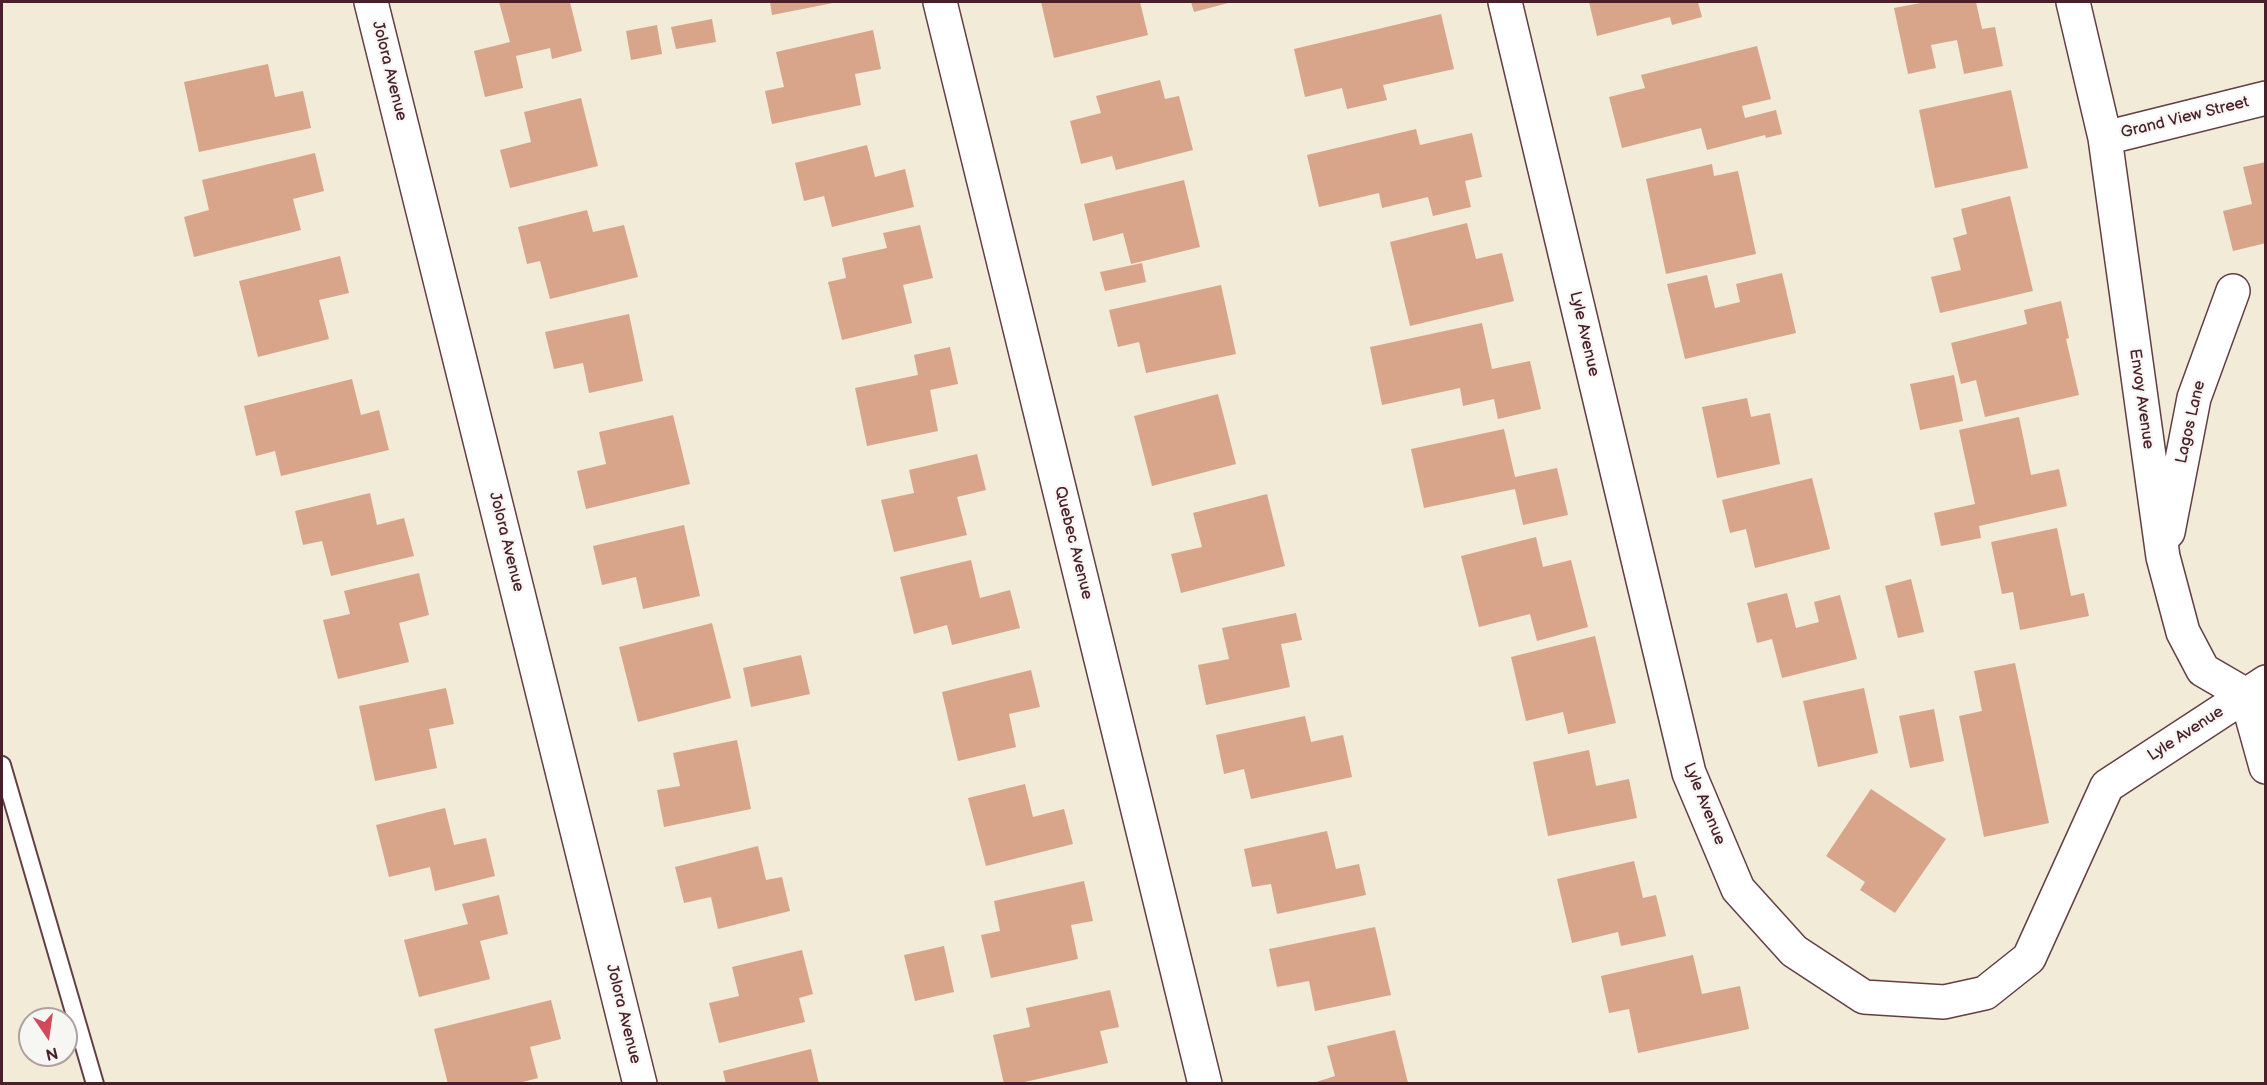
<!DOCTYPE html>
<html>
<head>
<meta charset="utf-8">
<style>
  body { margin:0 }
  #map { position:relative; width:2267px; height:1085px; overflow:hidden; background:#f1ebd8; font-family:"Balsamiq Sans",sans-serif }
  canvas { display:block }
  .frame { position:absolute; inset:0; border:3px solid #4a1f2b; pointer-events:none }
  .north { position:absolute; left:18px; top:1007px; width:60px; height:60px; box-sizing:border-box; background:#f6f6f2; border:2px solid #b1a0a2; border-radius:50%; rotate:167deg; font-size:16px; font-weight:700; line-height:24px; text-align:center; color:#4a1f2b }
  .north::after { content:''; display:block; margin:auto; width:21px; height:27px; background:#d1495b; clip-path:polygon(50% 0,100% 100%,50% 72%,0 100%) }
</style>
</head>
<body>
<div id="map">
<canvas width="2267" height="1085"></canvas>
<div class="frame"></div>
<div class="north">N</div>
</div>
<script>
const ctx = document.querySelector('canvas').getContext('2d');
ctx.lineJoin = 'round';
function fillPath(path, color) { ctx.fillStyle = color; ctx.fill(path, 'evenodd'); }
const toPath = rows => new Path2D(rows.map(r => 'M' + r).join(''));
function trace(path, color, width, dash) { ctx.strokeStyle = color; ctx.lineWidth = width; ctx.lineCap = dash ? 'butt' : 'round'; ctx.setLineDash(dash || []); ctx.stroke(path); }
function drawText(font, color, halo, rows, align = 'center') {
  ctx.font = font + ' "Balsamiq Sans",sans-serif'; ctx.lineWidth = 4.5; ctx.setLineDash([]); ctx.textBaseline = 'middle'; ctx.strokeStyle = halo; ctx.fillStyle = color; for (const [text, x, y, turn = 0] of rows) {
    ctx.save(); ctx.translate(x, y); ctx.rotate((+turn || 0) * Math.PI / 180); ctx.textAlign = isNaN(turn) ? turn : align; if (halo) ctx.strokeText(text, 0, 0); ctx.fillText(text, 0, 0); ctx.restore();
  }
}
fillPath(toPath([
  [499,2,570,2,582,51,552,59,550,48,516,56,523,88,485,97,474,51,510,42],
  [770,2,832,2,833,3,772,15],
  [1041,2,1140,2,1148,35,1054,58],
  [1191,2,1232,2,1194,12],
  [1589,2,1698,2,1702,17,1672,25,1670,17,1597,36],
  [1926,2,1976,2,1982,29,1995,27,2003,66,1964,74,1957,40,1931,45,1936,68,1908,74,1894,8],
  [1441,14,1454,69,1383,85,1387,100,1347,109,1342,88,1305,97,1294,49],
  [712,19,716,42,676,49,671,27],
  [657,25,662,54,631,60,626,31],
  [873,30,881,69,855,74,861,105,772,124,765,91,784,87,776,52],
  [1757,46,1771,99,1742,106,1745,118,1776,110,1782,134,1766,138,1765,135,1707,150,1701,128,1622,148,1609,97,1645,88,1641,75],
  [268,64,275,97,303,91,311,128,199,152,184,82],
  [1160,80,1165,99,1179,96,1193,150,1116,170,1112,156,1081,164,1070,121,1101,113,1096,96],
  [2011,90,2028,168,1935,188,1919,110],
  [581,98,598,166,510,188,500,150,531,142,524,112],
  [1416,129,1420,145,1472,133,1482,177,1465,181,1471,207,1433,216,1428,197,1382,208,1379,193,1319,207,1307,155],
  [867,145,875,177,905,169,914,207,832,227,824,196,804,201,795,163],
  [315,153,324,191,293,199,301,230,194,257,184,217,209,210,202,180],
  [2266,162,2266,243,2233,251,2223,211,2252,204,2243,167],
  [1712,164,1714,176,1738,171,1756,254,1666,274,1646,179],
  [1184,180,1200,247,1131,264,1123,233,1093,241,1084,204],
  [2010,196,2033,291,1940,313,1931,277,1961,270,1953,238,1967,234,1961,209],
  [587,210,593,232,624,225,638,277,550,299,540,261,527,264,518,227],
  [1467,223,1476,259,1502,253,1514,301,1410,326,1390,242],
  [920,225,933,278,903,285,912,323,842,340,828,282,846,278,842,258,887,248,883,233],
  [340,256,349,293,319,300,329,339,258,357,239,281],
  [1142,263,1146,282,1105,291,1100,272],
  [1782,273,1796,333,1685,359,1667,284,1707,275,1715,308,1740,302,1736,284],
  [1221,285,1236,354,1146,373,1139,342,1118,347,1109,310],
  [2061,301,2069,338,2066,339,2079,395,1985,417,1976,380,1961,384,1951,343,2027,324,2024,310],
  [629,314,643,381,589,393,583,363,554,369,545,332],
  [1482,323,1492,369,1530,361,1541,409,1498,419,1494,399,1463,406,1460,388,1382,405,1370,347],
  [950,347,958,384,930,390,938,431,867,446,855,388,918,375,914,355],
  [1954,375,1963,421,1920,430,1910,384],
  [352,379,361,415,379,410,389,450,281,476,275,451,256,456,244,406],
  [1218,394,1236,464,1152,486,1134,416],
  [1747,398,1751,417,1770,413,1780,464,1717,478,1702,407],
  [673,415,690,484,586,509,577,471,606,464,599,432],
  [2019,417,2031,475,2059,469,2067,506,1979,526,1981,538,1941,546,1934,513,1975,504,1959,430],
  [1504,429,1515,477,1557,468,1568,515,1523,525,1515,489,1424,508,1411,449],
  [977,454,986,490,957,497,967,535,894,552,881,500,914,493,909,470],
  [1812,478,1830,549,1755,568,1746,529,1730,533,1722,500],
  [370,493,377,525,404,518,414,556,331,576,322,541,303,545,295,511],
  [1267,494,1285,566,1181,593,1171,554,1202,547,1193,513],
  [684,525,700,596,643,609,636,577,602,585,593,546],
  [2057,528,2071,596,2084,593,2089,616,2020,630,2013,592,2002,594,1991,542],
  [1536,537,1543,567,1571,560,1588,627,1537,641,1530,614,1479,627,1461,556],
  [971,560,980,598,1010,590,1020,628,952,645,947,625,914,634,900,577],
  [419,573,429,615,399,623,409,662,338,679,323,620,350,614,344,591],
  [1911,579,1924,632,1898,638,1885,586],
  [1787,593,1796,628,1819,622,1814,602,1840,595,1857,659,1782,678,1772,639,1757,643,1747,603],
  [1296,613,1302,640,1281,644,1290,687,1206,705,1198,665,1229,659,1222,628],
  [712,623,731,698,638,722,619,647],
  [1595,636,1616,723,1568,734,1563,712,1526,721,1511,657],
  [801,655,810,694,751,707,743,668],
  [2015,663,2049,823,1984,837,1959,716,1982,711,1974,671],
  [1031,670,1040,707,1009,714,1016,747,958,761,942,692],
  [446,688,454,724,429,729,437,768,375,781,359,706],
  [1864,688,1878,753,1818,767,1803,701],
  [1934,709,1944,761,1910,768,1899,716],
  [1305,716,1311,742,1343,735,1352,777,1251,799,1244,769,1224,774,1216,735],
  [737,740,751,809,664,827,657,790,680,786,673,753],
  [1589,750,1596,786,1629,779,1637,818,1548,836,1533,762],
  [1025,784,1033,817,1064,809,1073,844,986,866,968,798],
  [1871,789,1946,839,1895,913,1860,890,1865,882,1826,856],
  [445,808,454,845,486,838,495,876,435,891,430,867,389,877,376,825],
  [1327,831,1336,869,1359,864,1366,895,1277,914,1271,884,1252,887,1244,849],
  [758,846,766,880,782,877,790,911,718,929,711,897,684,903,675,867],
  [1634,861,1643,898,1656,895,1666,936,1621,946,1618,932,1572,943,1557,879],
  [1084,881,1093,921,1071,925,1078,959,991,978,981,935,1000,931,994,901],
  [499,895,508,934,480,941,490,979,419,997,404,940,468,924,462,904],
  [1375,927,1391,995,1315,1011,1309,981,1277,987,1269,949],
  [944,946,954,992,915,1001,904,955],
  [802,950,813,994,799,998,805,1022,719,1043,709,1003,739,996,732,967],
  [1693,955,1702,994,1740,986,1749,1029,1638,1053,1629,1009,1609,1013,1601,976],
  [1110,990,1119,1027,1100,1031,1108,1063,1016,1084,1004,1084,993,1035,1030,1027,1026,1008],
  [551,1000,561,1039,530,1047,538,1078,515,1084,448,1084,434,1029],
  [1395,1030,1408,1083,1310,1084,1335,1076,1327,1046],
  [811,1049,819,1084,726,1084,723,1071]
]), '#d8a58b');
const lane = toPath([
  [2,765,95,1084]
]);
const street = toPath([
  [371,2,640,1084],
  [940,2,1205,1084],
  [1505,2,1689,773,1738,889,1794,951,1864,997,1944,1002,1985,993,2029,958,2107,786,2266,682],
  [2073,2,2105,138,2163,557,2183,632,2203,670,2246,695,2266,767],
  [2105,138,2266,98],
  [2168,532,2194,398,2233,291]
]);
trace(lane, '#633e45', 20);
trace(street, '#633e45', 36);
trace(lane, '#fff', 16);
trace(street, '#fff', 33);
drawText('16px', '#4a1f2b', '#f6f6f2', [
  ["Jolora Avenue",389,71,76],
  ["Grand View Street",2185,118,-14],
  ["Lyle Avenue",1584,334,77],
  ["Envoy Avenue",2141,399,82],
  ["Lagos Lane",2191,422,-77],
  ["Jolora Avenue",506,542,76],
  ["Quebec Avenue",1073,543,76],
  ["Lyle Avenue",2186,734,-33],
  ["Lyle Avenue",1704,804,68],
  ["Jolora Avenue",623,1014,76]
]);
</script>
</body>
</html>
